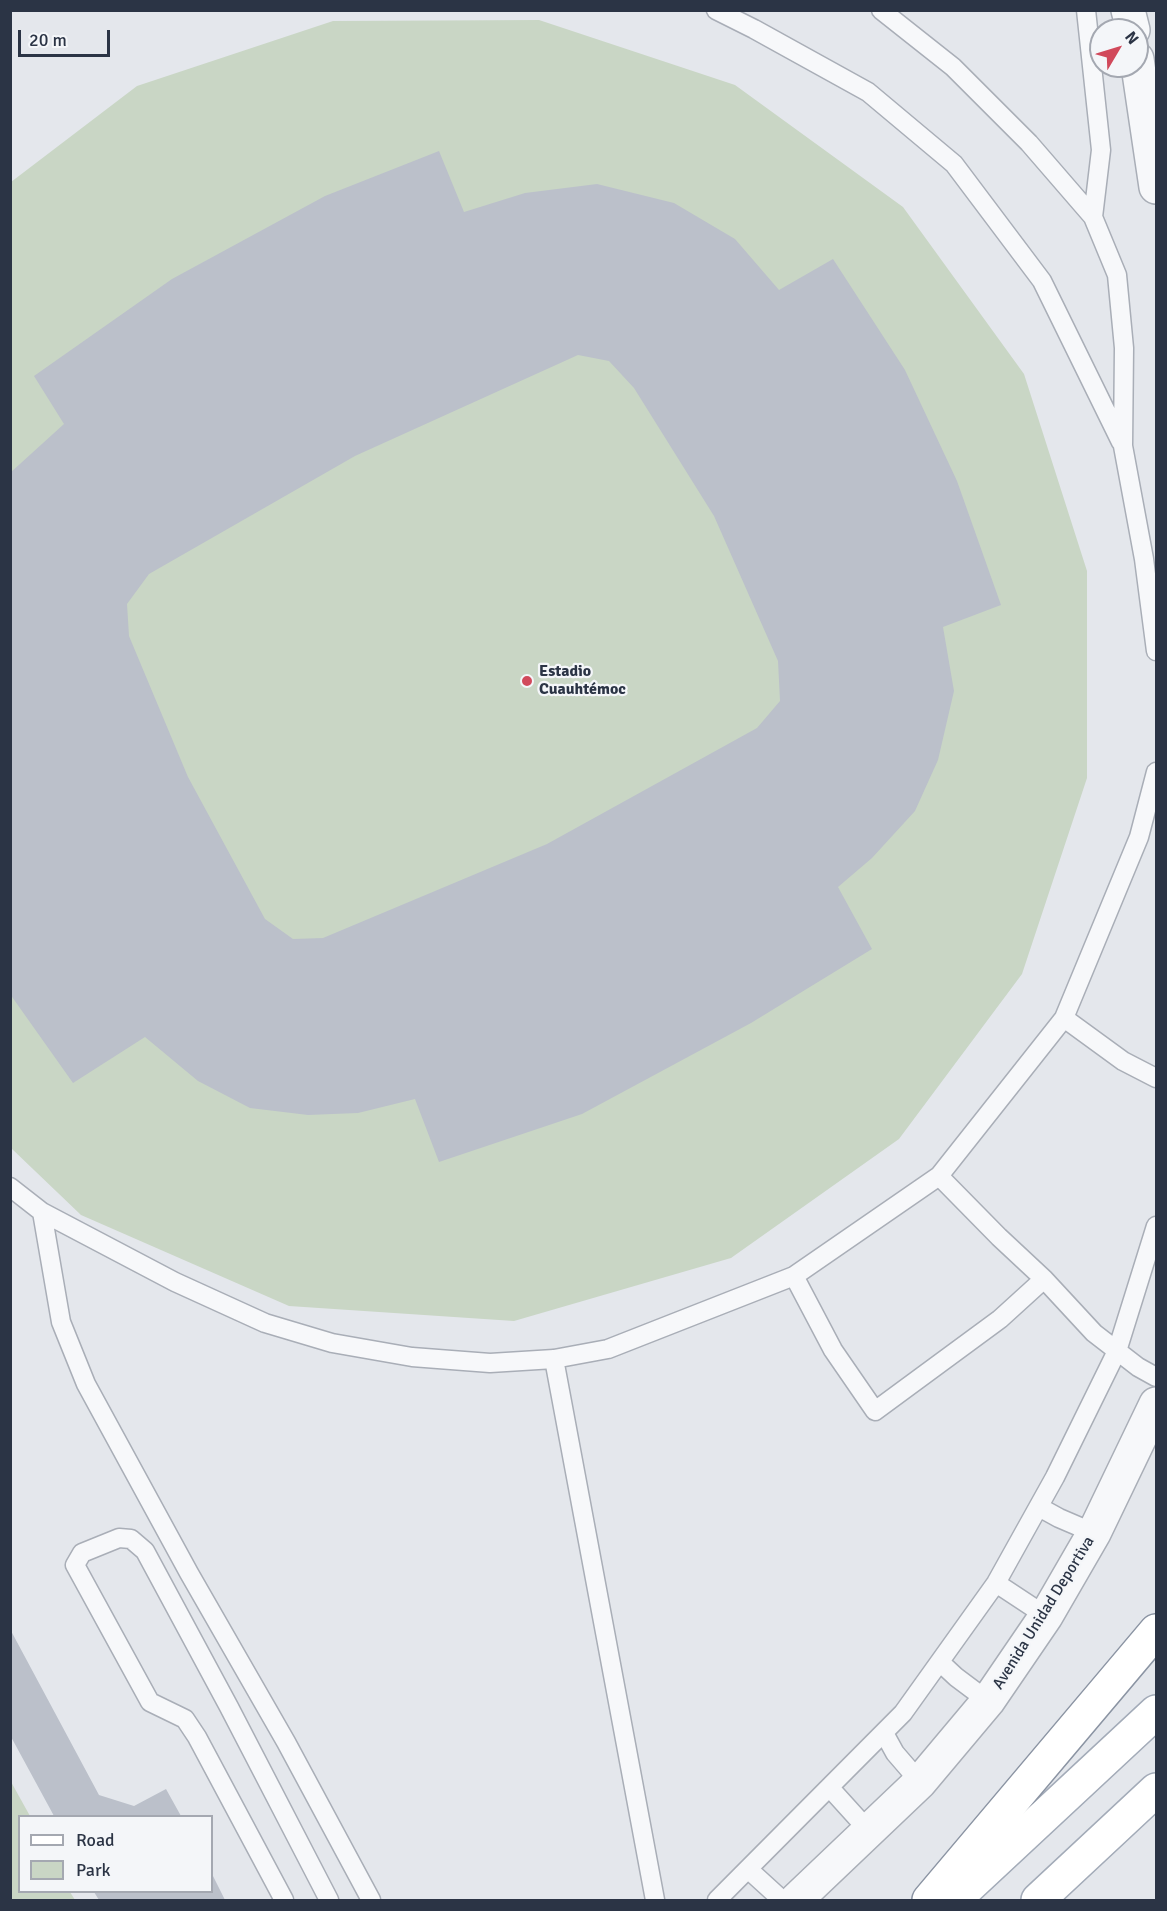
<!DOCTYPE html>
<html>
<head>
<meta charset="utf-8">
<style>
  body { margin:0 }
  #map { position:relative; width:1167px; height:1911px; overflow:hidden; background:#e4e7ec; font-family:Signika,sans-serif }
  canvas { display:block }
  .frame { position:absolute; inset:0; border:12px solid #2b3445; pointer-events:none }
  .legend { position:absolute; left:18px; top:1815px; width:195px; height:78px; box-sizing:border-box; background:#f4f6f9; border:2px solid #a4a8b1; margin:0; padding:8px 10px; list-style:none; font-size:18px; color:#2b3445 }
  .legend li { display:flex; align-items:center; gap:12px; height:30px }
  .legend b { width:30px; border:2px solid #a4a8b1 }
  .north { position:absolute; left:1089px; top:18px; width:60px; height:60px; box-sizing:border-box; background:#f4f6f9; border:2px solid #a4a8b1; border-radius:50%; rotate:52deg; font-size:16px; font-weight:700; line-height:24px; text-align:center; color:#2b3445 }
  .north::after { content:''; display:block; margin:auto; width:21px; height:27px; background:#d1495b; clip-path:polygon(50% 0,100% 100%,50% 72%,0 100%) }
  .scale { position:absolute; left:18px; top:30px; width:92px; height:27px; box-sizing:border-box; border:3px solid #2b3445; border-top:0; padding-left:8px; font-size:18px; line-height:21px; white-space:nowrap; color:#2b3445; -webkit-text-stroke:4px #f4f6f9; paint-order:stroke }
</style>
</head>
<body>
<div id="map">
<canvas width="1167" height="1911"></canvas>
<div class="frame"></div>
<ul class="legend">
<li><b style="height:8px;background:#fff"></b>Road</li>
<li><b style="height:16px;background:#c9d6c5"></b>Park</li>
</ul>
<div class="north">N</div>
<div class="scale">20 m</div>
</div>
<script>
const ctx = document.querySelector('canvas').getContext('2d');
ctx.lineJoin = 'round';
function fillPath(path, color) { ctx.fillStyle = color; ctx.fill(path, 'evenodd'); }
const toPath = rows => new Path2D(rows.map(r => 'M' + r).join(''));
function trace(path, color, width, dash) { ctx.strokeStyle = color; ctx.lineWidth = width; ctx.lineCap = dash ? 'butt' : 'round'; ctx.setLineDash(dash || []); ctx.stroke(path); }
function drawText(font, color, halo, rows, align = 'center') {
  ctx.font = font + ' Signika,sans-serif'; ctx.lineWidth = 4.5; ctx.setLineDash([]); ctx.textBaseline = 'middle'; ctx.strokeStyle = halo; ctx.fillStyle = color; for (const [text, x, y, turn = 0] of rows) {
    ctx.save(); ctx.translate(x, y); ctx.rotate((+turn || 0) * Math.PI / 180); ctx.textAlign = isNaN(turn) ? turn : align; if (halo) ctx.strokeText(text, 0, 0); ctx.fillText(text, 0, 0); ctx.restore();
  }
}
fillPath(toPath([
  [539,20,735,85,903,207,1024,374,1087,571,1087,778,1022,974,899,1139,731,1258,514,1321,289,1306,81,1215,11,1148,11,182,137,86,333,21],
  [10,1780,30,1816,20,1816,20,1892,70,1892,75,1900,11,1900]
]), '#c9d6c5');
fillPath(toPath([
  [439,151,464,212,525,193,597,184,674,203,735,239,779,290,833,259,905,370,957,481,1001,605,943,627,954,691,938,760,915,811,872,858,838,887,872,949,751,1023,582,1114,439,1162,415,1099,358,1113,308,1115,250,1108,198,1081,145,1037,73,1083,10,994,10,473,64,424,34,376,172,279,325,196],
  [578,355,609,361,634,388,714,516,778,661,780,701,757,728,547,844,323,938,293,939,265,919,188,777,129,636,127,604,149,574,355,456],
  [10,1629,99,1795,134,1806,166,1789,181,1816,54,1816,10,1735],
  [212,1874,225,1900,99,1900,94,1892,212,1892]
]), '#bbc0ca');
const service = toPath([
  [716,10,754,29,868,92,954,164,1042,281,1121,442],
  [881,10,953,67,1029,143,1093,217,1117,275,1124,348,1123,446,1144,559,1156,651],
  [1086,10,1101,150,1093,217],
  [1156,772,1139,837,1064,1018,939,1176,999,1237,1044,1279,1094,1333,1138,1367,1156,1377],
  [1064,1018,1123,1061,1156,1078],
  [10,1187,42,1212,175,1282,265,1323,332,1343,412,1357,490,1363,554,1359,608,1349,794,1276,939,1176],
  [42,1212,61,1322,86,1384,189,1573,286,1742,371,1900],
  [794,1276,833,1350,875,1411,1000,1319,1044,1279],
  [554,1359,655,1900],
  [1039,1507,1059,1518,1094,1533],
  [996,1583,1046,1616],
  [941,1663,956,1677,988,1701],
  [884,1733,895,1753,920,1782],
  [830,1788,868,1830],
  [748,1869,782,1900],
  [284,1900,197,1737,185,1719,150,1702,75,1565,82,1553,119,1538,131,1539,145,1551,229,1707,329,1900],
  [717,1900,903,1713,996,1583,1055,1477,1117,1351,1156,1226]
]);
const tertiary = toPath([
  [1128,10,1133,30],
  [1137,59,1156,187],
  [796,1900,920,1782,988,1701,1046,1616,1094,1533,1156,1404]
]);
const primary = toPath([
  [954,1900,1156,1712],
  [1038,1900,1156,1790]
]);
const motorway = toPath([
  [929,1900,1156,1631]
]);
trace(service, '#a9aeb7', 21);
trace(tertiary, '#a9aeb7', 36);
trace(primary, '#a3abb8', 36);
trace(motorway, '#8b94a3', 36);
trace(service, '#f7f8fa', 18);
trace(tertiary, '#f7f8fa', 33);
trace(primary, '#fff', 33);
trace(motorway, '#fff', 33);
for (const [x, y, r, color] of [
  [527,681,6,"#d1495b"]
]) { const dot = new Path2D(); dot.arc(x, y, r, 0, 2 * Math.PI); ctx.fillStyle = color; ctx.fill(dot); trace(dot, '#f4f6f9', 2); }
drawText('bold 16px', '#2b3445', '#f4f6f9', [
  ["Estadio",539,672],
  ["Cuauhtémoc",539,690]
], 'left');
drawText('16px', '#2b3445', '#f4f6f9', [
  ["Avenida Unidad Deportiva",1044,1613,-58]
]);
</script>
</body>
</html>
